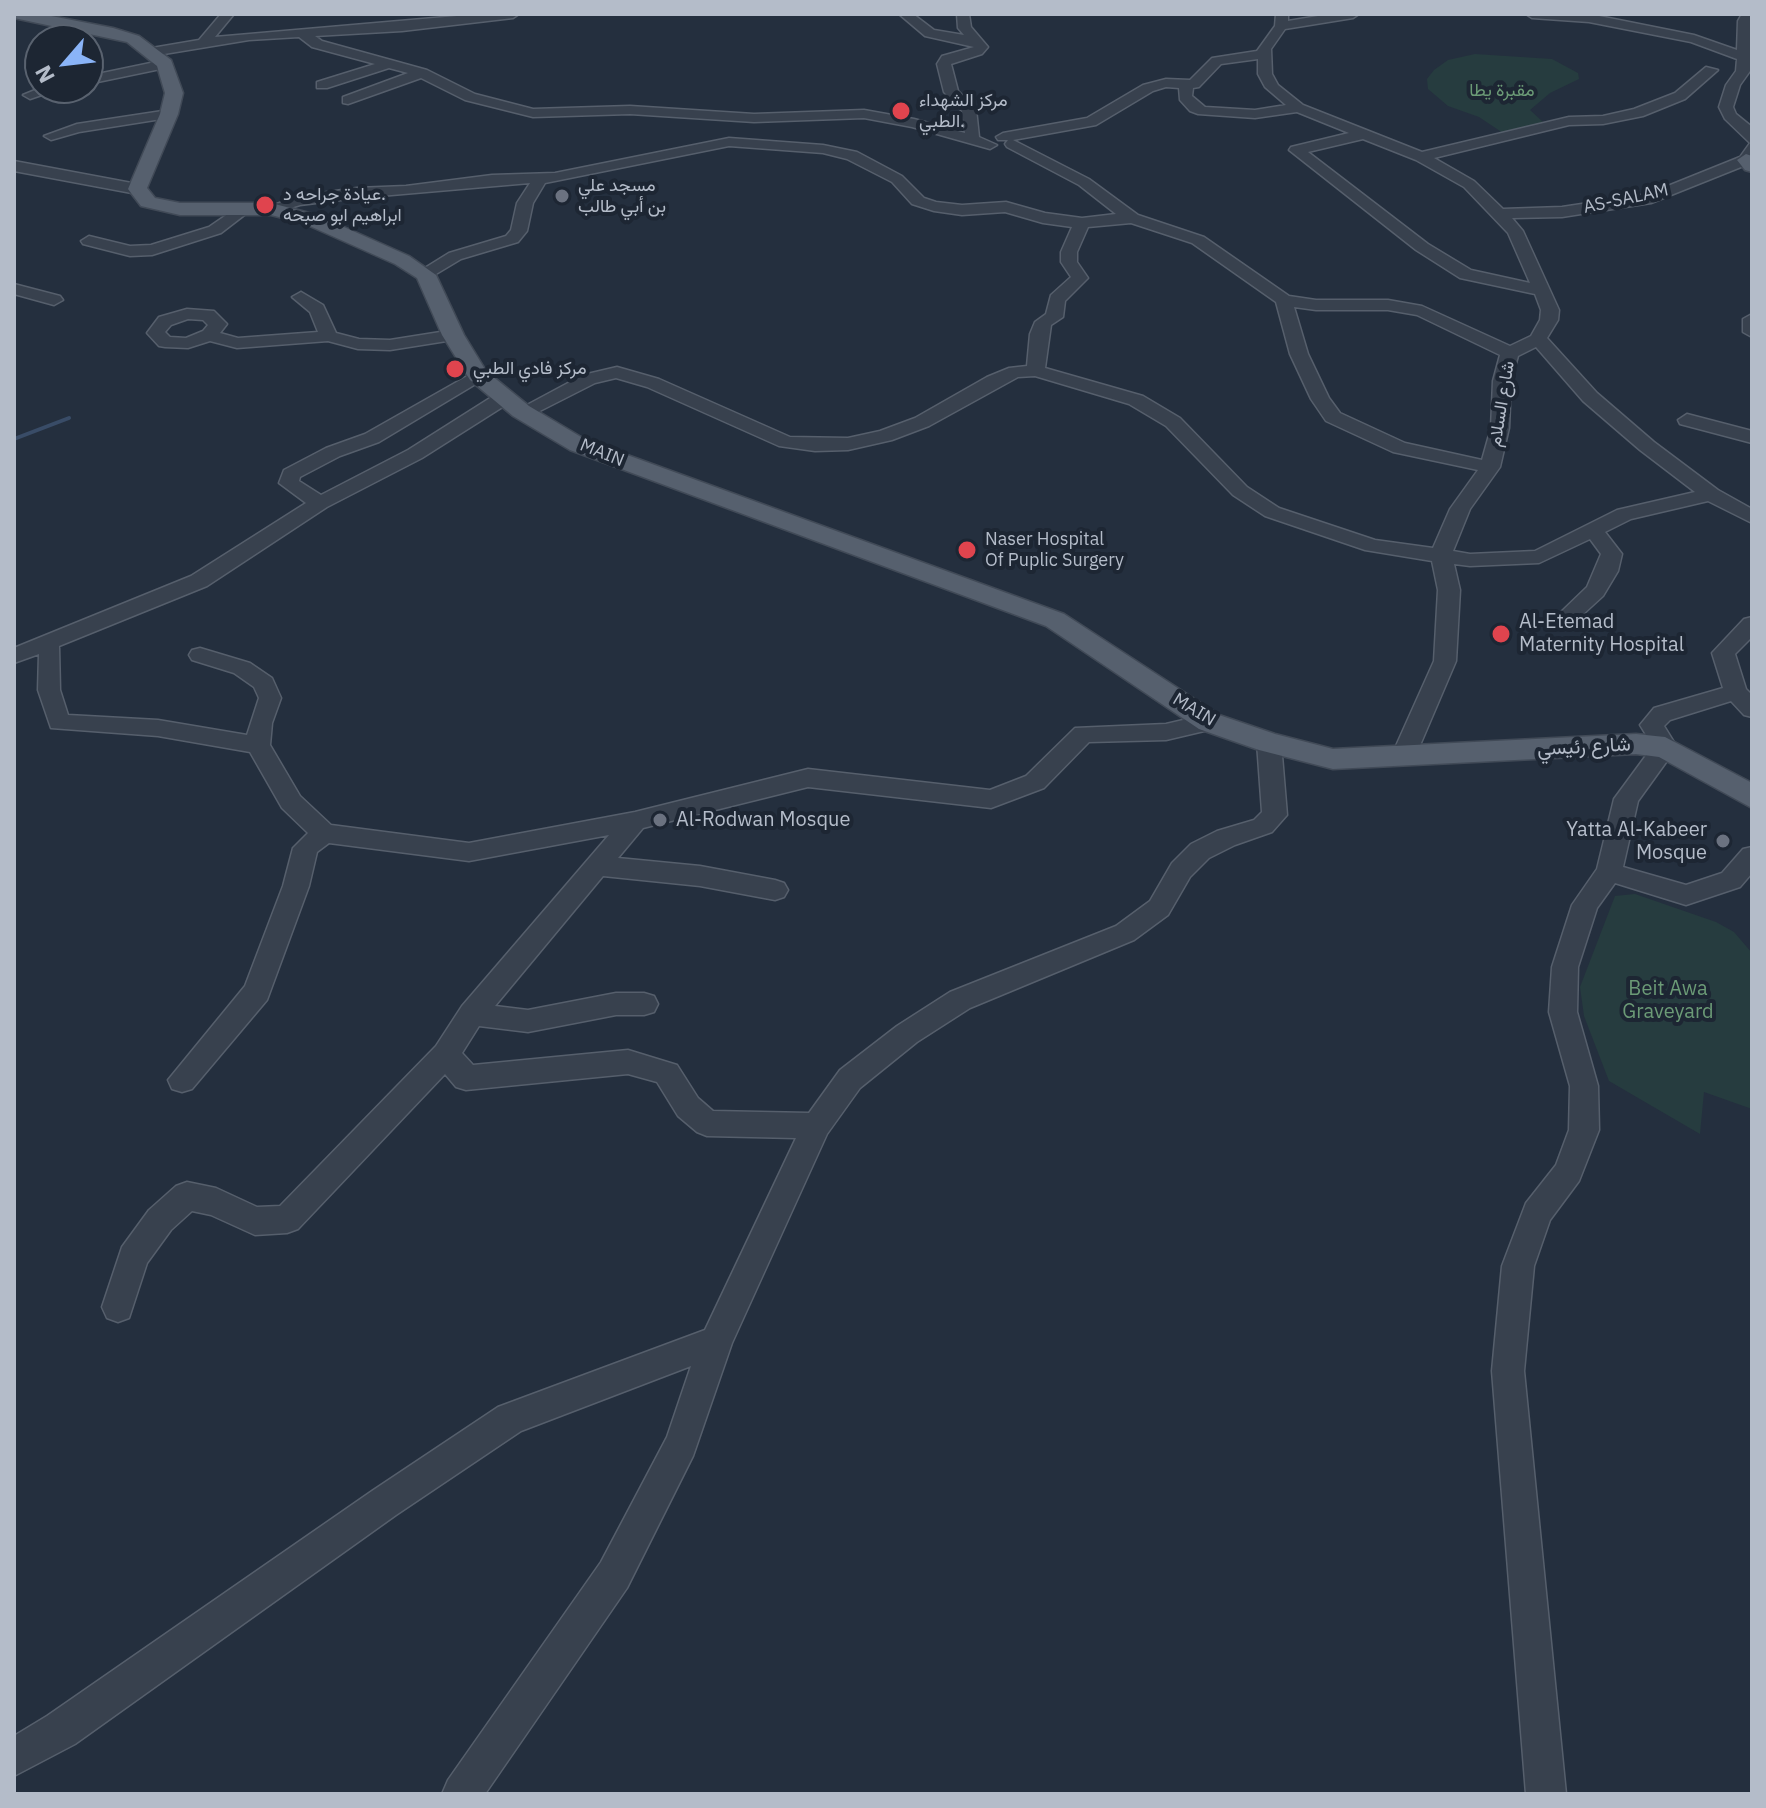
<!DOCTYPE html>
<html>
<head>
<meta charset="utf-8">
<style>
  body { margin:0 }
  #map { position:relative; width:1766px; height:1808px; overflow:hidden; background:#242f3e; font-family:"IBM Plex Sans",sans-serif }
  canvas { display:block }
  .frame { position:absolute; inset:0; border:16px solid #b4bcc9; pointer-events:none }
  .north { position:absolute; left:24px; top:24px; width:80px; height:80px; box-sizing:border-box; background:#1d2633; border:2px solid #59626f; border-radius:50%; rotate:242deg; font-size:22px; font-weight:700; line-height:32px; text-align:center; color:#b4bcc9 }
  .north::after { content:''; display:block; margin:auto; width:28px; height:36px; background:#8ab4f8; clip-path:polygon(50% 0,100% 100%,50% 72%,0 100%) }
</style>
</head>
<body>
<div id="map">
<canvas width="1766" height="1808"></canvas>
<div class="frame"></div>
<div class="north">N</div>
</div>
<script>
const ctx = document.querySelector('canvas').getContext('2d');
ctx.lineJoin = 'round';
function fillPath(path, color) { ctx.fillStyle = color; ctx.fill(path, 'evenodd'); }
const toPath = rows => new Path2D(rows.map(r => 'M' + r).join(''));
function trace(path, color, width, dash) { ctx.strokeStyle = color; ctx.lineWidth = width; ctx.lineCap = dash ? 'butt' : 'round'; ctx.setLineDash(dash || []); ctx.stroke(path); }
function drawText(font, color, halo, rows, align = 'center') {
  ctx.font = font + ' "IBM Plex Sans",Vazirmatn,sans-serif'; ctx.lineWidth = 8; ctx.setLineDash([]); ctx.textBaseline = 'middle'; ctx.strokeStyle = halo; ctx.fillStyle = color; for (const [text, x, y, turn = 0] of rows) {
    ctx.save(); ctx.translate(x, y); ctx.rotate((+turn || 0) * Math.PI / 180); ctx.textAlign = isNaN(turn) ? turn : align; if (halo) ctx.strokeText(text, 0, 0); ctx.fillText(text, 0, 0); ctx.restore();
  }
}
fillPath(toPath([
  [1475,54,1552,59,1578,73,1579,79,1550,93,1530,110,1543,122,1506,135,1479,117,1448,106,1428,89,1427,79,1434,70,1448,60],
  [1635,894,1716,922,1734,932,1752,953,1752,1109,1704,1092,1700,1134,1609,1081,1584,1016,1580,987,1615,896]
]), '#263c3f');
trace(toPath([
  [14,439,69,418]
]), '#394c67', 4);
const minor = toPath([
  [221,14,234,14,215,37,480,14,519,14,513,18,402,31,315,36,322,41,427,70,475,94,533,109,630,106,754,114,864,110,914,119,965,133,962,111,944,92,937,64,942,56,974,47,925,36,899,14,913,14,934,30,964,35,958,28,957,14,969,14,971,27,988,47,982,54,951,64,958,91,976,109,979,137,997,145,990,149,912,127,864,118,754,122,630,114,533,117,465,100,421,78,348,104,343,103,343,97,408,73,389,68,327,88,317,88,317,82,375,64,312,47,299,37,249,40,152,56,145,52,152,48,199,40,221,14],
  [1276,14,1288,14,1288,21,1330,14,1359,14,1353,18,1285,29,1271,49,1272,74,1278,85,1303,105,1422,152,1569,117,1603,116,1634,109,1675,93,1706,67,1718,70,1685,99,1643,116,1603,124,1569,125,1434,158,1474,181,1503,209,1562,207,1648,194,1740,157,1750,143,1725,119,1719,107,1726,85,1736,71,1737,59,1691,42,1589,22,1532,18,1526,14,1589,14,1694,35,1737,50,1738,21,1742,14,1752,14,1750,71,1740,85,1733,107,1736,114,1752,127,1751,163,1651,203,1562,217,1512,218,1523,231,1559,310,1558,320,1547,338,1597,393,1654,442,1718,490,1752,509,1752,523,1708,501,1631,519,1605,532,1622,554,1618,571,1603,596,1580,617,1572,619,1564,617,1561,612,1587,587,1601,554,1590,539,1539,563,1470,566,1454,564,1460,590,1456,661,1415,757,1411,763,1403,765,1395,763,1391,757,1434,661,1438,590,1432,561,1365,550,1265,516,1233,495,1166,426,1129,404,1035,376,1018,377,929,426,892,440,848,450,815,451,779,446,647,387,616,378,595,383,530,416,516,416,514,412,583,375,617,367,659,379,790,437,848,438,880,431,915,418,987,377,1009,368,1027,366,1030,334,1035,322,1046,314,1051,295,1071,277,1061,262,1061,252,1072,227,1043,223,1005,212,962,215,934,211,912,204,892,182,847,159,823,153,729,146,545,183,533,203,527,231,518,242,461,259,426,280,418,275,420,271,449,253,506,236,511,230,517,203,530,183,357,198,300,205,271,214,263,209,299,196,357,188,406,186,492,175,555,173,729,138,823,145,857,152,902,176,924,198,936,202,962,205,1006,202,1045,213,1082,218,1116,214,1079,185,1007,147,1005,144,1008,140,998,140,996,137,1003,133,1087,118,1143,85,1166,79,1190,80,1212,58,1257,51,1275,26,1276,14],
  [1258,59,1258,74,1265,87,1286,105,1255,110,1205,107,1192,96,1193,88,1199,87,1221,64,1258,59],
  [1166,87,1179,88,1180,100,1190,111,1198,114,1255,118,1297,112,1349,133,1291,147,1289,150,1416,250,1460,278,1535,294,1541,310,1540,320,1531,336,1510,346,1422,306,1388,300,1316,300,1289,296,1204,237,1138,215,1089,179,1013,140,1096,125,1153,91,1166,87],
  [1363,139,1416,160,1464,187,1508,233,1530,283,1471,270,1428,244,1308,152,1363,139],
  [1131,223,1192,243,1276,302,1290,354,1311,399,1326,421,1393,452,1478,470,1450,509,1433,548,1375,540,1279,508,1247,487,1180,418,1143,396,1045,368,1051,325,1063,317,1065,301,1088,278,1077,262,1077,252,1088,227,1131,223],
  [1294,307,1316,310,1388,310,1417,315,1500,355,1493,381,1491,428,1482,460,1405,443,1340,413,1329,398,1308,354,1294,307],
  [1536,347,1583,401,1640,450,1695,492,1617,510,1535,551,1470,554,1453,551,1470,509,1500,467,1509,428,1511,381,1518,356,1536,347],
  [165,60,172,64,170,67,88,84,88,76,165,60],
  [40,88,62,88,30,99,23,95,40,88],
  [169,110,176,114,174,117,79,132,51,140,44,136,77,124,169,110],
  [14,161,137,184,145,189,137,194,14,171,14,161],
  [241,205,249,210,247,213,221,233,152,255,130,256,83,244,81,241,89,236,130,246,151,245,209,227,241,205],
  [14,284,60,296,63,300,54,305,14,294,14,284],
  [301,292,323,305,336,333,359,339,390,340,453,330,462,335,453,340,390,350,358,349,328,341,237,348,210,341,188,348,165,347,159,346,147,333,159,317,187,309,214,311,227,324,220,333,238,338,318,332,310,312,292,297,301,292],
  [188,319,203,320,208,325,203,331,186,338,170,337,165,332,171,325,188,319],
  [1752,314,1752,337,1743,332,1743,319,1752,314],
  [478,370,487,375,484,379,379,442,340,456,300,477,299,481,321,495,408,450,498,393,512,393,514,397,512,401,422,458,327,507,207,586,59,646,60,690,68,715,158,720,247,735,259,698,254,687,234,673,192,660,189,655,192,650,200,648,250,663,272,678,281,698,272,723,270,745,300,796,331,825,469,843,635,812,808,769,990,790,1026,776,1075,728,1166,724,1209,714,1217,716,1221,722,1217,728,1166,740,1089,742,1044,788,991,808,808,787,643,828,618,858,700,866,775,880,784,883,788,890,784,897,775,900,700,886,603,876,495,1006,528,1010,616,993,644,993,654,996,658,1004,654,1012,644,1015,616,1015,528,1032,479,1026,462,1053,473,1065,628,1050,677,1065,698,1098,713,1111,809,1113,840,1070,897,1026,950,992,1116,926,1150,901,1172,863,1191,844,1217,831,1254,820,1262,812,1257,743,1261,737,1269,735,1277,737,1281,743,1287,815,1272,832,1235,845,1209,858,1190,877,1168,915,1134,940,970,1008,917,1042,860,1088,827,1134,732,1343,693,1456,627,1588,485,1794,442,1794,448,1780,601,1562,667,1437,691,1366,521,1431,396,1515,75,1744,14,1776,14,1736,47,1716,372,1491,498,1407,705,1330,796,1138,707,1136,697,1132,678,1116,657,1082,628,1074,466,1090,456,1087,445,1074,298,1229,287,1233,255,1235,211,1215,192,1211,171,1230,147,1263,129,1318,118,1322,107,1318,102,1307,122,1247,149,1210,176,1186,187,1182,216,1188,257,1207,280,1206,436,1046,462,1006,609,835,469,861,329,843,317,852,309,886,267,1000,192,1089,182,1092,172,1089,168,1080,245,986,283,886,293,848,308,833,282,808,250,752,158,736,51,728,38,690,39,654,14,663,14,648,191,576,306,503,279,483,284,470,326,448,365,434,478,370],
  [1687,414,1752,431,1752,443,1680,424,1678,420,1687,414],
  [1752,617,1752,637,1735,654,1746,689,1752,695,1752,717,1744,715,1731,701,1670,720,1664,726,1677,747,1638,801,1623,867,1686,885,1722,873,1743,849,1752,847,1752,873,1740,887,1686,905,1615,883,1597,908,1578,967,1577,1012,1598,1086,1599,1130,1579,1181,1550,1220,1534,1266,1524,1371,1566,1794,1526,1794,1492,1371,1502,1266,1526,1203,1556,1165,1569,1130,1570,1086,1549,1012,1552,967,1572,905,1597,869,1614,799,1653,746,1640,725,1654,708,1723,688,1712,653,1744,619,1752,617]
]);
const major = toPath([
  [14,14,41,14,113,28,139,36,171,60,183,93,178,114,147,188,155,198,180,203,271,203,317,215,409,256,436,275,464,335,486,371,529,406,586,440,1064,614,1219,715,1275,734,1333,749,1636,734,1665,737,1752,783,1752,808,1659,757,1636,754,1333,769,1259,750,1199,729,1046,626,570,450,513,416,470,380,442,335,417,278,395,264,303,223,271,215,180,215,141,206,128,189,160,114,165,93,157,66,127,42,14,18,14,14],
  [1746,154,1752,156,1752,172,1745,170,1737,160,1746,154]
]);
trace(minor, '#565f6c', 3);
trace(major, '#414a57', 3);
fillPath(minor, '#38414e');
fillPath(major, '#56606e');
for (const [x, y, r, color] of [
  [901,111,10,"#e0444e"],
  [562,196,8,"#6b7280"],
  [265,205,10,"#e0444e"],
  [455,369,10,"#e0444e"],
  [967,550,10,"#e0444e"],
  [1501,634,10,"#e0444e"],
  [660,820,8,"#6b7280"],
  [1723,841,8,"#6b7280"]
]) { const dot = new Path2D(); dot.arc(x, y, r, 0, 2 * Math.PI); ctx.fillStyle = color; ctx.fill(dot); trace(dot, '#1d2633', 3); }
drawText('18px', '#6b9a76', '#1d2633', [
  ["مقبرة يطا",1502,91]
]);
drawText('18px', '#b4bcc9', '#1d2633', [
  ["مركز الشهداء",919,101],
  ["الطبي.",919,122],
  ["مسجد علي",578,186],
  ["بن أبي طالب",578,207],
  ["عيادة جراحه د.",283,195],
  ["ابراهيم ابو صبحه",283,216],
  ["مركز فادي الطبي",473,369],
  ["Naser Hospital",985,540],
  ["Of Puplic Surgery",985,561]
], 'left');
drawText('18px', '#b4bcc9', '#1d2633', [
  ["AS-SALAM",1626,199,-12],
  ["شارع السلام",1502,404,-81],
  ["MAIN",602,453,22],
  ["MAIN",1194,710,31]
]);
drawText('20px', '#b4bcc9', '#1d2633', [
  ["Al-Etemad",1519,622],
  ["Maternity Hospital",1519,645],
  ["Al-Rodwan Mosque",676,820],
  ["Yatta Al-Kabeer",1707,830,"right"],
  ["Mosque",1707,853,"right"]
], 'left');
drawText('20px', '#b4bcc9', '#1d2633', [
  ["شارع رئيسي",1584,747,-3]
]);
drawText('20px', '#6b9a76', '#1d2633', [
  ["Beit Awa",1668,989],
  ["Graveyard",1668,1012]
]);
</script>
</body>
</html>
